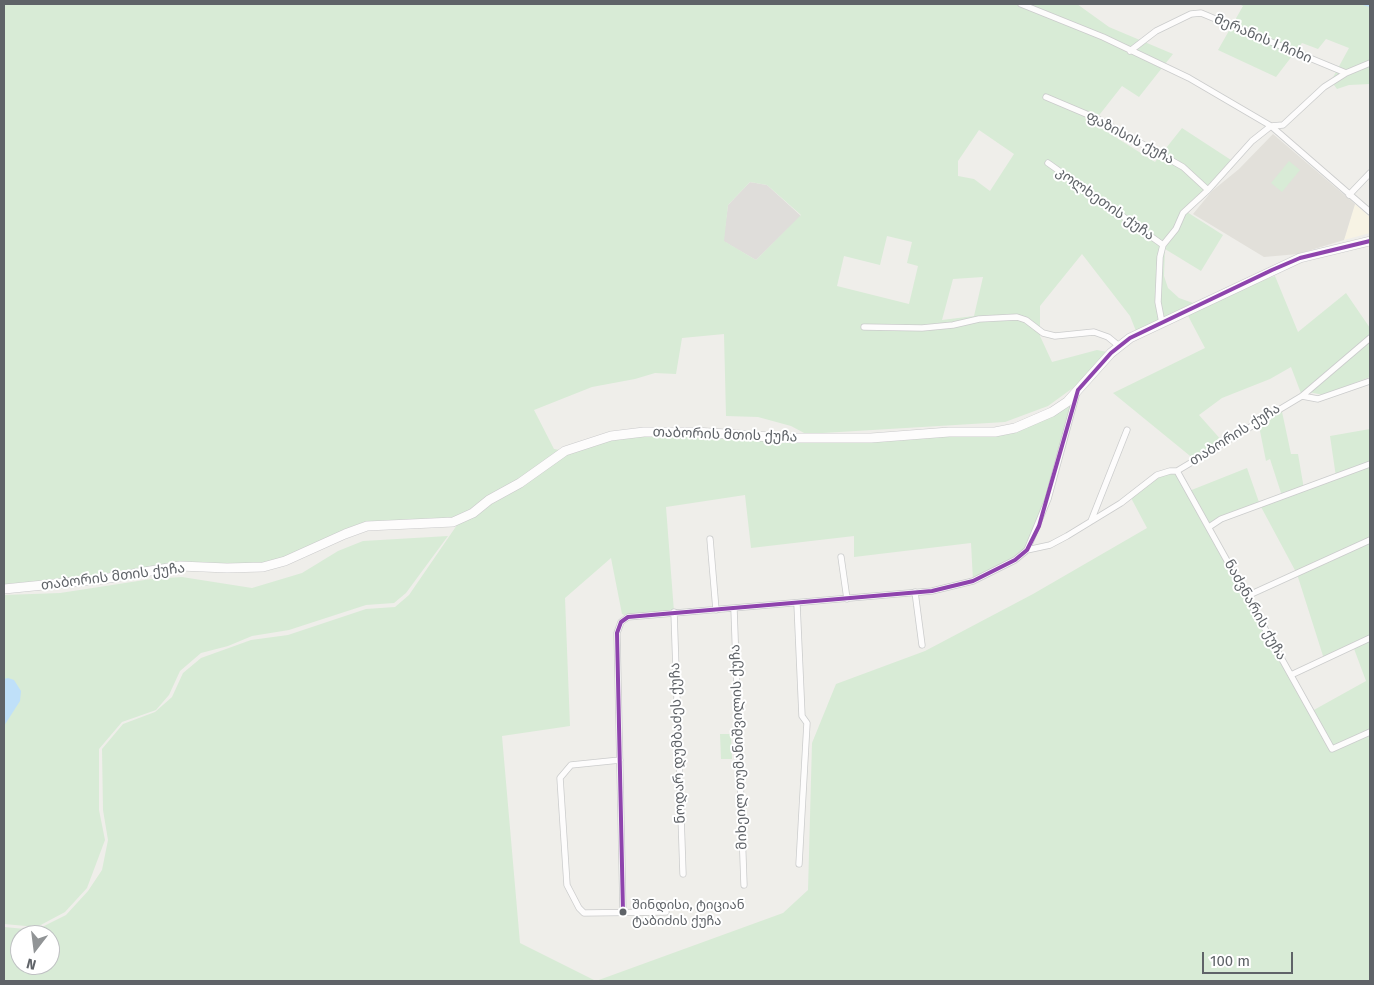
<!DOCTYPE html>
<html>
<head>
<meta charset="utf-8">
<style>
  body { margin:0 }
  #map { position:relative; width:1374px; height:985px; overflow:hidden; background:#efeeea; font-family:"Fira Sans",sans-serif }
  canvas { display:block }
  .frame { position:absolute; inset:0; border:5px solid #5f6368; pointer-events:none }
  .north { position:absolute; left:10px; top:925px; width:50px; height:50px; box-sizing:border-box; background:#fff; border:1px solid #bfc1c3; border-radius:50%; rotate:195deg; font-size:14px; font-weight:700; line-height:20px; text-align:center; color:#5f6368 }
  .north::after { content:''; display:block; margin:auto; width:18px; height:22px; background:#919496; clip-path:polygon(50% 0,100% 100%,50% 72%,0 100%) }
  .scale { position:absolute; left:1202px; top:952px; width:91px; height:22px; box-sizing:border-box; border:2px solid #5f6368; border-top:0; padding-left:6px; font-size:15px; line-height:18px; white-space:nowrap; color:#5f6368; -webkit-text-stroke:4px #fff; paint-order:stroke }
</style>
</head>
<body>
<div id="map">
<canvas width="1374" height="985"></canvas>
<div class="frame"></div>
<div class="north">N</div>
<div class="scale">100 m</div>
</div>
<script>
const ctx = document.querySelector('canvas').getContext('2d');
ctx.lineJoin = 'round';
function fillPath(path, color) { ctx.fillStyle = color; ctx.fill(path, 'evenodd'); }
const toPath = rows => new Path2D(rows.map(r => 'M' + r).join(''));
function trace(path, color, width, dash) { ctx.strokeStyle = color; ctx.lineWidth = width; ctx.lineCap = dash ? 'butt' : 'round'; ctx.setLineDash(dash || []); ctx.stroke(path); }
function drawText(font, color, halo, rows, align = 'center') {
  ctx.font = font + ' "Fira Sans","Noto Sans Georgian",sans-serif'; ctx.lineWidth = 4; ctx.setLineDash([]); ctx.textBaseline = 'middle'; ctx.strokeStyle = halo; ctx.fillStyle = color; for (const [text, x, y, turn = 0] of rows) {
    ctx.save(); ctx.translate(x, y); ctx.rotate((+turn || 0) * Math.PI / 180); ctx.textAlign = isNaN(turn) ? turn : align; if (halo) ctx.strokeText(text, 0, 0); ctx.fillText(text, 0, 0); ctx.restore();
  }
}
fillPath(toPath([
  [1355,204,1370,217,1370,233,1344,240]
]), '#f7f3e4');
fillPath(toPath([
  [750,182,767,185,801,216,756,260,723,241,728,205]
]), '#dfddda');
fillPath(toPath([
  [1273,134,1355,204,1344,240,1298,254,1264,257,1193,214,1212,191,1239,169]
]), '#e2e0da');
fillPath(toPath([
  [4,4,1077,4,1109,27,1173,54,1139,97,1122,86,1093,123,1155,162,1182,128,1231,160,1187,212,1223,235,1201,271,1165,249,1164,276,1168,288,1179,298,1193,303,1136,331,1130,316,1082,254,1040,306,1040,336,1052,362,1097,350,1107,352,1081,382,1048,406,1005,422,806,434,791,426,758,417,726,416,724,334,682,338,676,374,655,373,635,379,592,387,534,410,554,449,565,451,644,432,785,438,973,433,1031,422,1078,390,1048,499,1027,550,973,581,971,543,854,557,854,536,751,548,745,495,666,507,674,612,628,617,622,614,611,558,565,598,570,726,502,736,520,943,596,981,783,913,808,890,812,743,836,684,925,651,1033,594,1147,528,1130,496,1157,475,1177,471,1189,491,1247,468,1260,505,1282,496,1270,459,1266,461,1258,421,1281,407,1291,454,1298,454,1304,489,1336,477,1330,436,1370,429,1370,981,4,981,4,927,36,930,66,915,88,891,102,870,108,840,103,810,102,749,123,724,155,712,172,697,183,673,201,658,251,640,288,635,366,609,395,607,409,595,457,525,370,526,263,569,179,567,4,590],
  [979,130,1014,154,990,191,974,179,958,176,958,161],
  [750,182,767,185,801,215,756,260,724,241,728,205],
  [887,236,912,242,907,263,918,266,909,304,837,286,844,256,880,265],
  [983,277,974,316,942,320,953,279],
  [1260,505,1297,574,1324,659,1353,646,1366,681,1312,711,1209,527],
  [20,935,50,935,50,965,20,965],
  [1239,4,1370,4,1370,84,1349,85,1337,89,1331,81,1349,48,1326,39,1318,49,1302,43,1276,77,1218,50,1243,6],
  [1289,161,1300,170,1282,192,1271,183],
  [1275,276,1298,332,1346,293,1370,328,1370,335,1302,396,1291,367,1270,379,1222,398,1199,415,1223,442,1195,460,1113,393,1205,348,1186,312,1231,291],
  [1370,340,1370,377,1323,395,1309,392],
  [448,536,406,593,394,603,366,605,289,630,252,636,228,646,201,653,180,671,169,695,156,710,122,722,99,749,99,810,105,840,87,888,65,912,37,927,4,924,4,595,60,593,151,579,182,577,252,588,302,573,338,551,363,541],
  [720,734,731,734,732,759,721,759]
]), '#d8ebd6');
fillPath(toPath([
  [8,678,14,680,21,691,20,701,4,726,4,679]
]), '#bfe0f9');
trace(toPath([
  [1363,4,1370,6]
]), '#bfe0f9', 2);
const street = toPath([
  [1021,4,1103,37,1189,78,1271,126,1370,212],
  [1130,51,1156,31,1191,14,1201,13,1346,73],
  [1046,97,1098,119,1183,167,1208,190],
  [1048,163,1163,245],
  [1349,195,1370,173],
  [1162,323,1158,302,1160,257,1163,245,1176,229,1183,213,1208,190,1252,141,1271,126,1283,125,1324,87,1346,73,1370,63],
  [864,327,922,328,953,325,979,319,1017,317,1026,320,1043,333,1055,336,1094,332,1108,337,1119,346],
  [1302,396,1318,399,1370,381],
  [1177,471,1332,749,1370,732],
  [1091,521,1127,430],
  [1209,527,1221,519,1370,464],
  [710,539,716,610],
  [1027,550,1050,545,1067,536,1121,503,1157,475,1170,471,1177,471,1302,396,1370,338],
  [841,557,847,599],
  [915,592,922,645],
  [1247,596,1370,540],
  [797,604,802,716,807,723,799,864],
  [734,609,744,885],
  [674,612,683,874],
  [1291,675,1370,638],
  [620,760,571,765,560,778,567,885,579,908,584,913,666,912],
  [623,912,617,633,621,622,628,617,932,591,973,581,1015,560,1027,550,1048,499,1077,392]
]);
const secondary = toPath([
  [4,589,103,579,180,566,227,568,263,567,285,561,345,534,367,526,453,522,473,513,489,500,520,483,565,451,611,436,644,432,696,432,785,438,871,438,949,432,995,432,1015,428,1052,412,1067,402,1111,353,1130,338,1300,258,1370,241]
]);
trace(street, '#cbcccc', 7);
trace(secondary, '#cacacb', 10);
trace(street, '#fdfcfc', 5.5);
trace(secondary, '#fdfcfc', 9);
trace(toPath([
  [621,622,628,617,932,591,973,581,1015,560,1027,550,1039,526,1078,390,1111,353,1130,338,1272,270,1300,258,1370,241],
  [621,622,617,633,623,912]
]), '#8e44ad', 4);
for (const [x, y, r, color] of [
  [623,912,4.5,"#5f6368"]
]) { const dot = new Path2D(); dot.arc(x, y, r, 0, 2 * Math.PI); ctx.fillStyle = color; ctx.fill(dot); trace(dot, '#fff', 2); }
drawText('13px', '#5f6368', '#fff', [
  ["შინდისი, ტიციან",632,905],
  ["ტაბიძის ქუჩა",632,921]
], 'left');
drawText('14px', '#5f6368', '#fff', [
  ["მერანის I ჩიხი",1263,39,23],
  ["ფაზისის ქუჩა",1130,138,28],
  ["კოლხეთის ქუჩა",1105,204,35],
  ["თაბორის მთის ქუჩა",725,435,2],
  ["თაბორის ქუჩა",1235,435,-32],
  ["თაბორის მთის ქუჩა",113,577,-7],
  ["ნაძვნარის ქუჩა",1255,610,61],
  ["ნოდარ დუმბაძეს ქუჩა",678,743,-92],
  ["მიხეილ თუმანიშვილის ქუჩა",739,747,-92]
]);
</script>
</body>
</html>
